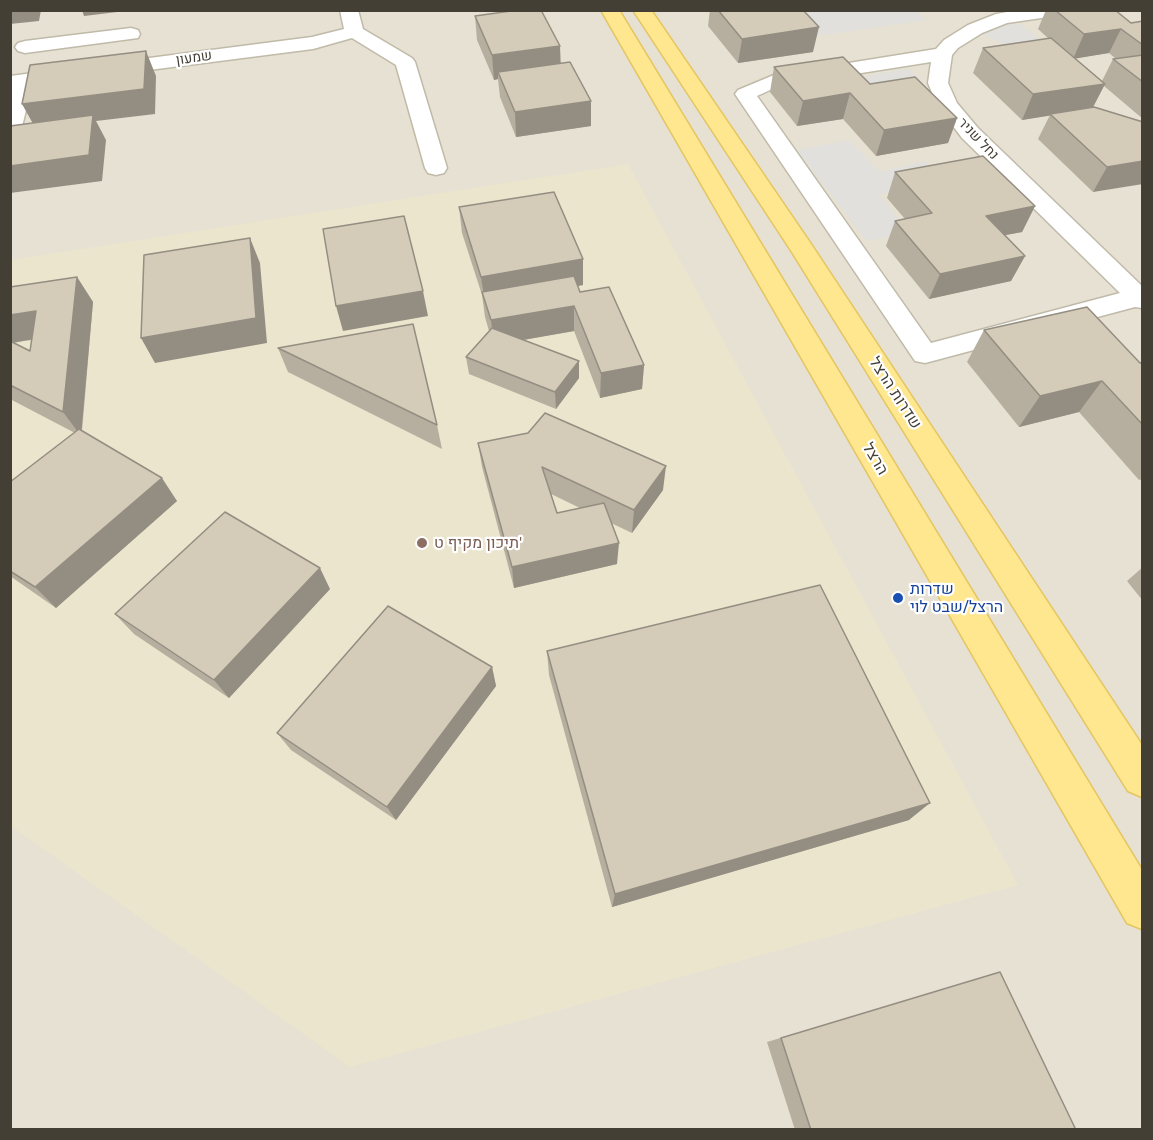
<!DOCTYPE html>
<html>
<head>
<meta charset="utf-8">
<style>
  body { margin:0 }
  #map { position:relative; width:1153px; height:1140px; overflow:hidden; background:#f2efe4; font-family:Figtree,sans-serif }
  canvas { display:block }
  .frame { position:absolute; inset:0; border:12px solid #443f34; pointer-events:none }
</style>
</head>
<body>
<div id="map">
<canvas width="1153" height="1140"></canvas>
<div class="frame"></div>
</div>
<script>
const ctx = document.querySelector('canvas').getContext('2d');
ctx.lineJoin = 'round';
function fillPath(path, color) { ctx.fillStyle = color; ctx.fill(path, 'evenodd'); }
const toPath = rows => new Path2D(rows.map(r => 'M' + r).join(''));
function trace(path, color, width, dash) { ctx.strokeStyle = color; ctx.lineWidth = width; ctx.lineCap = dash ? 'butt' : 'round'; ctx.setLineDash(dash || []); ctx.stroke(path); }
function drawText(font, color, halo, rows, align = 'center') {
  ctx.font = font + ' Figtree,Heebo,sans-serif'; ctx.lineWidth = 4.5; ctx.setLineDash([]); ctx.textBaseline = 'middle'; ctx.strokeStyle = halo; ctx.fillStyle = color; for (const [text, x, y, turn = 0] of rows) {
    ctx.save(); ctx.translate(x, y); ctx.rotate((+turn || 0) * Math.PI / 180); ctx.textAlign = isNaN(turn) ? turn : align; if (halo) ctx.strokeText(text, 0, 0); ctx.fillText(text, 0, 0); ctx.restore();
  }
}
fillPath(toPath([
  [11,11,1142,11,1142,1129,11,1129]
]), '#e6e1d2');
fillPath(toPath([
  [628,164,1018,885,350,1067,11,826,11,260]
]), '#ebe5cd');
fillPath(toPath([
  [791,10,916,11,927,20,811,37],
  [1018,22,1072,66,1058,67,979,33],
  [908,68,922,82,857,96,843,81],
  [849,140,880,172,924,161,946,181,879,195,909,232,867,241,797,150]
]), '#e2e0dc');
const minor = toPath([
  [340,10,358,10,363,29,412,58,415,62,447,168,444,173,436,175,428,173,425,168,396,65,352,38,313,49,32,85,21,131,18,136,10,137,10,76,312,37,344,29,340,10],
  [1018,10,1071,10,1062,15,1007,23,982,33,958,48,952,55,948,83,957,103,978,128,1142,286,1142,308,1135,307,925,363,915,361,735,94,738,90,774,75,936,49,944,40,968,25,996,14,1018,10],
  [931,62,928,83,937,105,962,138,1120,293,931,343,757,96,779,86,931,62],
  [131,28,138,30,140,34,138,38,25,53,18,51,15,47,18,43,25,41,131,28]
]);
const major = toPath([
  [601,10,619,10,1142,870,1142,929,1127,923,601,10],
  [633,10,651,10,811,244,1142,745,1142,797,1128,791,790,249,633,10]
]);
trace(minor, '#c0baa9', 3);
trace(major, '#e4c560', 3);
fillPath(minor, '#fff');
fillPath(major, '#ffe790');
fillPath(toPath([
  [710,10,803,10,813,52,738,63,708,26],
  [1046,10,1115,10,1131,23,1143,21,1143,119,1104,86,1093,107,1143,122,1093,192,1038,139,1050,115,1022,120,973,73,983,48,1049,39,1038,29],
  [1109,53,1115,58,1113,59,1102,81,1075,58],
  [475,16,560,46,560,64,591,101,591,126,516,137,500,97,498,79,494,80,477,40],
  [774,67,870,84,957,118,948,143,876,156,843,119,797,126,770,92],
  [895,172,1035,206,1022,232,1005,235,1025,256,1011,281,929,299,886,246,895,221,905,219,887,198],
  [459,207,583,259,583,285,578,286,580,292,644,365,642,389,600,398,574,331,523,340,579,361,579,378,556,409,469,374,466,357,489,331,485,317,482,295,462,233],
  [77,277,93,302,82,431,177,501,56,608,10,576,10,482,75,433,10,399,10,287],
  [32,340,30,351,14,343,24,341],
  [984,330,1140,363,1143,362,1143,479,1139,480,1079,412,1019,427,967,362],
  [278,348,437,425,442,449,288,372],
  [478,443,663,490,632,533,611,523,617,564,514,588,482,467],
  [551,494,580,508,557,513],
  [1143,567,1143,601,1127,581],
  [330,589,229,698,134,634,115,614],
  [547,651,909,820,612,907,549,675],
  [492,667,496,686,396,820,291,750,277,733],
  [1000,972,1076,1130,795,1130,767,1042]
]), '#b6af9f');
fillPath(toPath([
  [10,10,41,10,39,21,10,24],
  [82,10,134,10,84,16],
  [819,27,813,52,738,63,742,39],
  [1121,29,1109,53,1073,59,1084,34],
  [560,46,561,71,498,72,498,79,494,80,492,55],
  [146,51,156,76,155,114,96,121,106,140,102,181,10,193,10,166,36,129,22,104],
  [1105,84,1092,109,1022,120,1033,94],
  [850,93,843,119,797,126,803,101],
  [591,101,591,126,516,137,515,112],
  [957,118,948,143,876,156,884,130],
  [1143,161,1143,184,1093,192,1107,167],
  [1035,206,1022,232,974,241,986,216],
  [250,238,260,263,267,343,155,363,141,338],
  [1025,256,1011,281,929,299,940,274],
  [583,259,583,285,485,302,481,277],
  [77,277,93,302,81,436,63,412],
  [423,291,428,316,343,331,336,306],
  [574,306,574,331,494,345,491,320],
  [36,311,53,336,10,343,10,315],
  [579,361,579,378,556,409,555,392],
  [644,365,642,389,600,398,601,373],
  [1102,381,1079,412,1019,427,1040,396],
  [666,466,663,490,632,533,634,510],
  [162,478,177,501,56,608,35,587],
  [619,543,617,564,514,588,512,567],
  [320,568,330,589,229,698,214,680],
  [492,667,496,686,396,820,387,807],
  [930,803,909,820,612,907,615,894]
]), '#948e82');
const building = toPath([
  [518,10,541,10,560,46,492,55,475,16,518,10],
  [718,10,803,10,819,27,742,39,718,10],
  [1055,10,1115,10,1131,23,1143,21,1143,45,1121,29,1084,34,1055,10],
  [1051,38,1105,84,1033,94,983,48,1051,38],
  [146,51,144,89,22,104,30,65,146,51],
  [1143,55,1143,82,1113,59,1143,55],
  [843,57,870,84,915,77,957,118,884,130,850,93,803,101,774,67,843,57],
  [570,62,591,101,515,112,498,72,570,62],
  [1094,107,1143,122,1143,161,1107,167,1050,114,1094,107],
  [93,115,89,155,10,166,10,126,93,115],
  [983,156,1035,206,986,216,1025,256,940,274,895,221,932,213,895,172,983,156],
  [554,192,583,259,481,277,459,207,554,192],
  [404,216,423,291,336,306,323,229,404,216],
  [250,238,256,318,141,338,144,255,250,238],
  [574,276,580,292,609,287,644,365,601,373,574,306,491,320,482,292,574,276],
  [77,277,63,412,10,385,10,341,30,351,36,311,10,315,10,287,77,277],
  [1087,307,1140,363,1143,362,1143,425,1102,381,1040,396,984,330,1087,307],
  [413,324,437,425,278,348,413,324],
  [492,328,579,361,555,392,466,357,492,328],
  [545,413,666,466,634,510,542,467,557,513,604,503,619,543,512,567,478,443,528,433,545,413],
  [79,429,162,478,35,587,10,571,10,482,79,429],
  [225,512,320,568,214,680,115,614,225,512],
  [820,585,930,803,615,894,547,651,820,585],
  [388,606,492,667,387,807,277,733,388,606],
  [1000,972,1076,1130,811,1130,781,1038,1000,972]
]);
fillPath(building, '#d4cbb9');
trace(building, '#948e82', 1.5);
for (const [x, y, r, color] of [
  [422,543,6,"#8d6e63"],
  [898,598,6,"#1a4fb4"]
]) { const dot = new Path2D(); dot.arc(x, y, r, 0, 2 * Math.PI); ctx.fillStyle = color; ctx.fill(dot); trace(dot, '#fff', 2); }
drawText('14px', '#443f34', '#fff', [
  ["שמעון",194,58,-8],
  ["נחל שניר",978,139,46]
]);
drawText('16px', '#443f34', '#fff', [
  ["שדרות הרצל",895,393,57],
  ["הרצל",875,459,59]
]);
drawText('16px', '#785e54', '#fff', [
  ["תיכון מקיף ט'",434,543]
], 'left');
drawText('16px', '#164399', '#fff', [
  ["שדרות",910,589],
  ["הרצל/שבט לוי",910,607]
], 'left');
</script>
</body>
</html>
